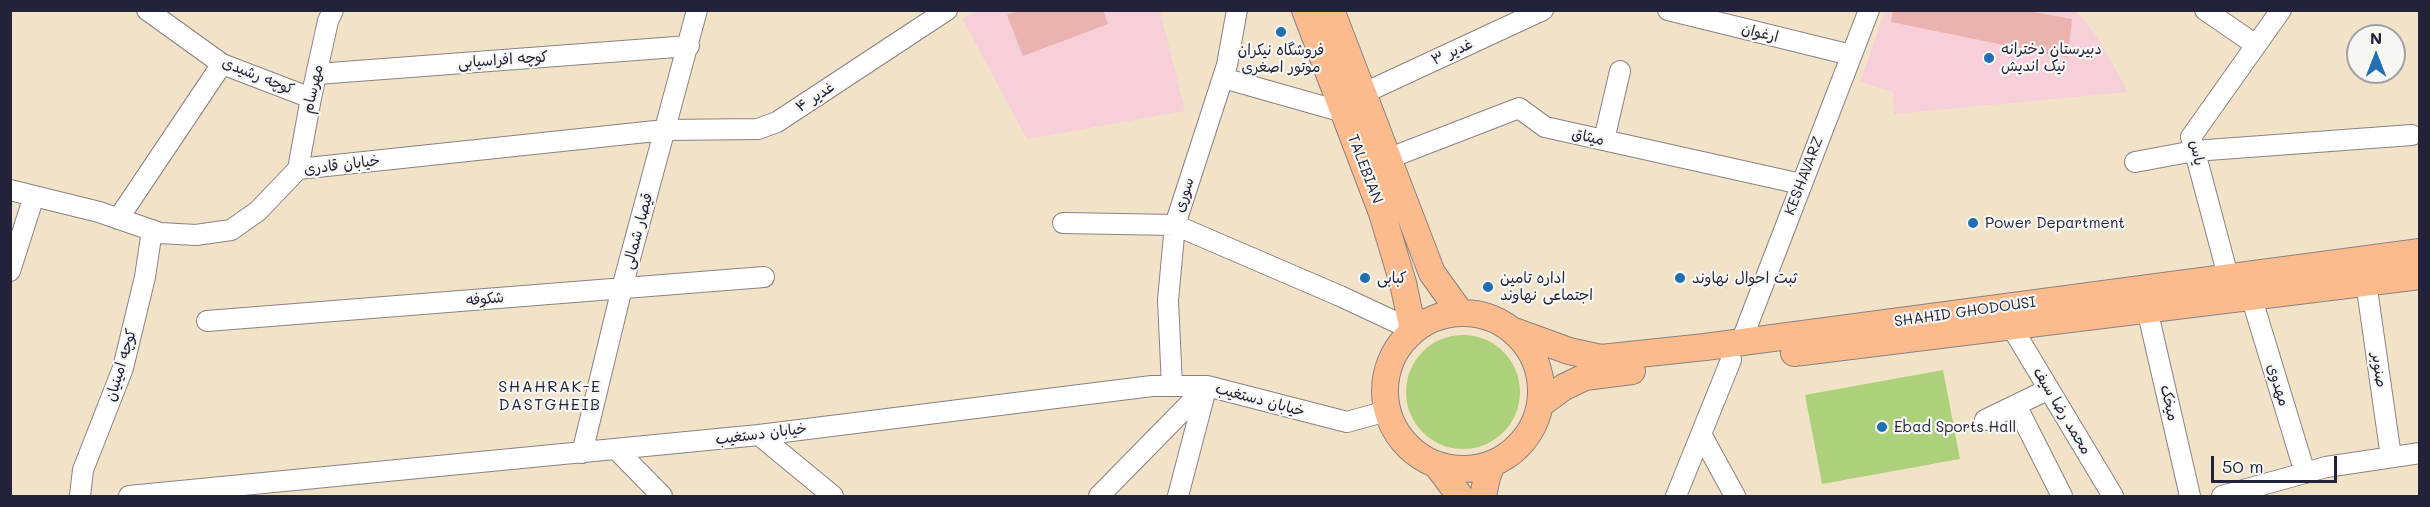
<!DOCTYPE html>
<html>
<head>
<meta charset="utf-8">
<style>
  body { margin:0 }
  #map { position:relative; width:2430px; height:507px; overflow:hidden; background:#f2e2c8; font-family:Mali,sans-serif }
  canvas { display:block }
  .frame { position:absolute; inset:0; border:12px solid #22223b; pointer-events:none }
  .north { position:absolute; left:2346px; top:24px; width:60px; height:60px; box-sizing:border-box; background:#f6f6f2; border:2px solid #a1a1a9; border-radius:50%; rotate:0deg; font-size:16px; font-weight:700; line-height:24px; text-align:center; color:#22223b }
  .north::after { content:''; display:block; margin:auto; width:21px; height:27px; background:#1f6fb2; clip-path:polygon(50% 0,100% 100%,50% 72%,0 100%) }
  .scale { position:absolute; left:2211px; top:456px; width:126px; height:27px; box-sizing:border-box; border:3px solid #22223b; border-top:0; padding-left:8px; font-size:18px; line-height:21px; white-space:nowrap; color:#22223b; -webkit-text-stroke:4px #f6f6f2; paint-order:stroke }
</style>
</head>
<body>
<div id="map">
<canvas width="2430" height="507"></canvas>
<div class="frame"></div>
<div class="north">N</div>
<div class="scale">50 m</div>
</div>
<script>
const ctx = document.querySelector('canvas').getContext('2d');
ctx.lineJoin = 'round';
function fillPath(path, color) { ctx.fillStyle = color; ctx.fill(path, 'evenodd'); }
const toPath = rows => new Path2D(rows.map(r => 'M' + r).join(''));
function trace(path, color, width, dash) { ctx.strokeStyle = color; ctx.lineWidth = width; ctx.lineCap = dash ? 'butt' : 'round'; ctx.setLineDash(dash || []); ctx.stroke(path); }
function drawText(font, color, halo, rows, align = 'center') {
  ctx.font = font + ' Mali,"Playpen Sans Arabic",sans-serif'; ctx.lineWidth = 4.5; ctx.setLineDash([]); ctx.textBaseline = 'middle'; ctx.strokeStyle = halo; ctx.fillStyle = color; for (const [text, x, y, turn = 0] of rows) {
    ctx.save(); ctx.translate(x, y); ctx.rotate((+turn || 0) * Math.PI / 180); ctx.textAlign = isNaN(turn) ? turn : align; if (halo) ctx.strokeText(text, 0, 0); ctx.fillText(text, 0, 0); ctx.restore();
  }
}
fillPath(toPath([
  [983,10,1160,11,1185,111,1027,139,962,18],
  [2075,10,2097,36,2128,92,1894,114,1893,92,1860,82,1885,11]
]), '#f6cfd9');
fillPath(toPath([
  '1406 392a57 57 0 1 1 114 0a57 57 0 1 1-114 0Z',
  [1943,370,1960,459,1822,484,1805,395]
]), '#add17a');
fillPath(toPath([
  [1020,10,1103,10,1108,24,1023,56,1007,15],
  [1893,10,2023,10,2072,19,2068,58,1891,22]
]), '#eab3b0');
const minor = toPath([
  [147,10,222,64,311,98],
  [1668,10,1851,55],
  [2205,10,2256,45],
  [317,74,689,46],
  [1223,78,1343,112],
  [1362,94,1543,10],
  [1604,140,1620,71],
  [1387,159,1519,108,1545,127,1801,184],
  [2135,162,2194,151,2412,135],
  [298,169,311,98,328,21,333,10],
  [10,190,99,212,160,233,196,235,231,230,258,211,298,169,665,130,758,129,777,122,947,10],
  [118,219,222,64],
  [1063,223,1175,225,1340,296,1413,330],
  [10,271,34,196],
  [2228,276,2191,137,2281,10],
  [2366,282,2391,457],
  [2251,296,2305,473],
  [2147,309,2190,496],
  [207,321,764,277],
  [2011,326,2113,496],
  [1741,342,1869,10],
  [1172,386,1168,300,1175,225,1227,65,1237,10],
  [2016,405,2062,496],
  [1985,420,2049,389],
  [1701,434,1735,496],
  [759,435,833,496],
  [617,450,662,496],
  [582,453,622,288,697,10],
  [80,496,83,470,123,368,145,277,152,230],
  [129,496,759,435,1152,386,1207,386,1347,422,1387,411],
  [1099,496,1207,386],
  [1178,496,1206,389],
  [1676,496,1731,360],
  [2222,496,2326,467,2420,453]
]);
const major = toPath([
  [1305,10,1382,213,1403,283,1413,330],
  [1331,10,1432,273,1460,312],
  '1385 391a78 78 0 1 1 156 0a78 78 0 1 1-156 0Z',
  [1514,331,1569,351,1601,358,1705,347,2420,252],
  [1794,353,2420,276],
  [1542,403,1564,387,1585,377,1632,371],
  [1436,464,1460,496],
  [1483,496,1487,477,1492,464]
]);
trace(minor, '#8a8282', 22);
trace(major, '#8a8282', 28);
trace(minor, '#fff', 20);
trace(major, '#fbbb8d', 26);
for (const [x, y, r, color] of [
  [1281,32,6,"#1f6fb2"],
  [1989,58,6,"#1f6fb2"],
  [1973,223,6,"#1f6fb2"],
  [1365,278,6,"#1f6fb2"],
  [1680,278,6,"#1f6fb2"],
  [1488,287,6,"#1f6fb2"],
  [1882,427,6,"#1f6fb2"]
]) { const dot = new Path2D(); dot.arc(x, y, r, 0, 2 * Math.PI); ctx.fillStyle = color; ctx.fill(dot); trace(dot, '#f6f6f2', 2); }
drawText('15px', '#22223b', '#f6f6f2', [
  ["ارغوان",1760,33,14],
  ["غدیر ۳",1452,52,-25],
  ["کوچه افراسیابی",503,60,-4],
  ["کوچه رشیدی",258,76,22],
  ["مهرسام",313,89,-77],
  ["غدیر ۴",815,97,-33],
  ["میثاق",1588,137,13],
  ["یاس",2197,153,80],
  ["خیابان قادری",342,165,-7],
  ["TALEBIAN",1365,169,69],
  ["KESHAVARZ",1804,176,-69],
  ["سوری",1184,195,-72],
  ["قیصار شمالی",638,231,-75],
  ["شکوفه",485,299,-5],
  ["SHAHID GHODOUSI",1965,312,-8],
  ["کوچه امینیان",121,365,-73],
  ["صنوبر",2379,370,82],
  ["مهدوی",2278,385,73],
  ["خیابان دستغیب",1260,400,15],
  ["میخک",2169,403,77],
  ["محمد رضا سیف",2062,411,59],
  ["خیابان دستغیب",761,434,-7]
]);
drawText('15px', '#22223b', '#f6f6f2', [
  ["دبیرستان دخترانه",2001,49],
  ["نیک اندیش",2001,66],
  ["فروشگاه نیکران",1281,50,"center"],
  ["موتور اصغری",1281,67,"center"],
  ["Power Department",1985,223],
  ["کبابی",1377,278],
  ["اداره تامین",1500,278],
  ["اجتماعی نهاوند",1500,295],
  ["ثبت احوال نهاوند",1692,278],
  ["Ebad Sports Hall",1894,427]
], 'left');
ctx.letterSpacing = '1.5px';
drawText('16px', '#22223b', '#f6f6f2', [
  ["SHAHRAK-E",550,387],
  ["DASTGHEIB",550,405]
]);
ctx.letterSpacing = '0px';
</script>
</body>
</html>
